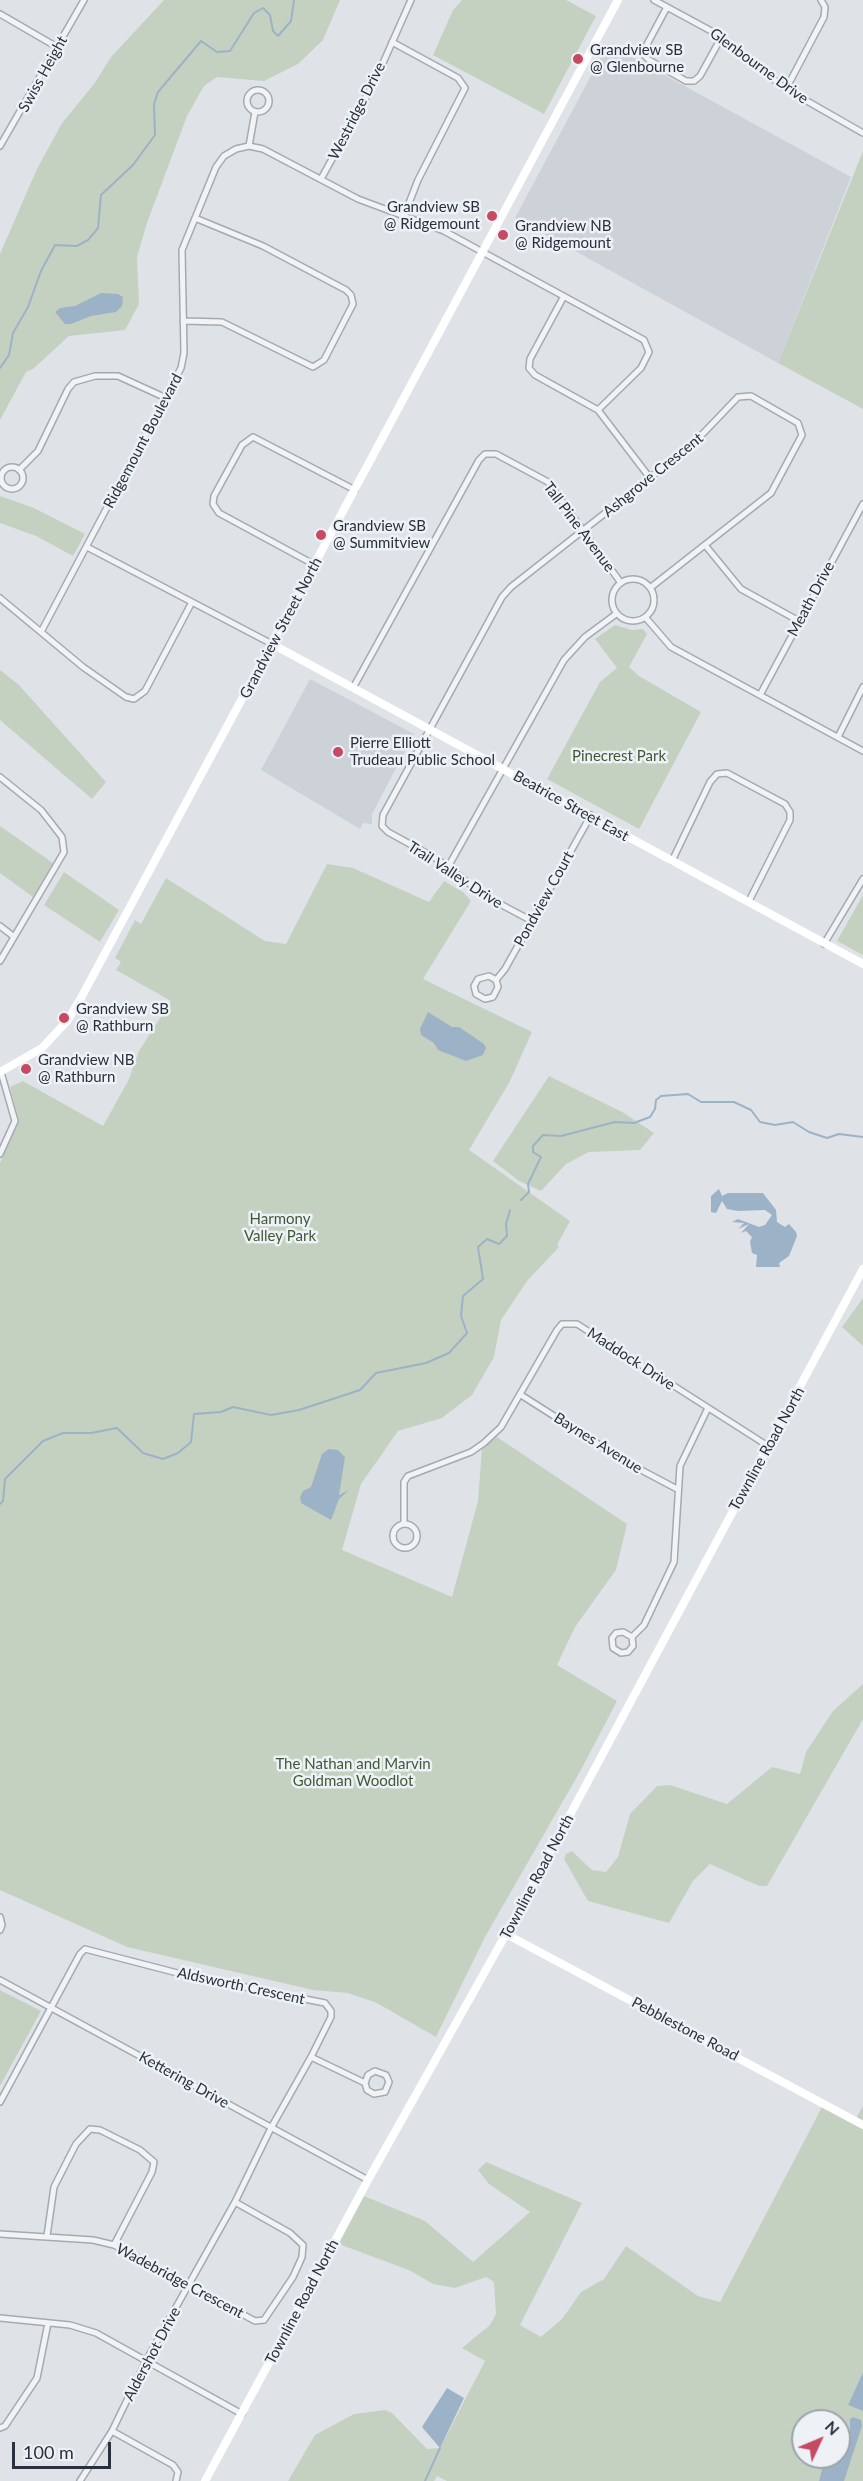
<!DOCTYPE html>
<html>
<head>
<meta charset="utf-8">
<style>
  body { margin:0 }
  #map { position:relative; width:863px; height:2481px; overflow:hidden; background:#dfe3e7; font-family:Lato,sans-serif }
  canvas { display:block }
  .north { position:absolute; left:791px; top:2409px; width:60px; height:60px; box-sizing:border-box; background:#eef1f5; border:2px solid #9fa4ac; border-radius:50%; rotate:46deg; font-size:16px; font-weight:700; line-height:24px; text-align:center; color:#29313e }
  .north::after { content:''; display:block; margin:auto; width:21px; height:27px; background:#c64a62; clip-path:polygon(50% 0,100% 100%,50% 72%,0 100%) }
  .scale { position:absolute; left:12px; top:2442px; width:99px; height:27px; box-sizing:border-box; border:3px solid #29313e; border-top:0; padding-left:8px; font-size:18px; line-height:21px; white-space:nowrap; color:#29313e; -webkit-text-stroke:4px #eef1f5; paint-order:stroke }
</style>
</head>
<body>
<div id="map">
<canvas width="863" height="2481"></canvas>
<div class="north">N</div>
<div class="scale">100 m</div>
</div>
<script>
const ctx = document.querySelector('canvas').getContext('2d');
ctx.lineJoin = 'round';
function fillPath(path, color) { ctx.fillStyle = color; ctx.fill(path, 'evenodd'); }
const toPath = rows => new Path2D(rows.map(r => 'M' + r).join(''));
function trace(path, color, width, dash) { ctx.strokeStyle = color; ctx.lineWidth = width; ctx.lineCap = dash ? 'butt' : 'round'; ctx.setLineDash(dash || []); ctx.stroke(path); }
function drawText(font, color, halo, rows, align = 'center') {
  ctx.font = font + ' Lato,sans-serif'; ctx.lineWidth = 5; ctx.setLineDash([]); ctx.textBaseline = 'middle'; ctx.strokeStyle = halo; ctx.fillStyle = color; for (const [text, x, y, turn = 0] of rows) {
    ctx.save(); ctx.translate(x, y); ctx.rotate((+turn || 0) * Math.PI / 180); ctx.textAlign = isNaN(turn) ? turn : align; if (halo) ctx.strokeText(text, 0, 0); ctx.fillText(text, 0, 0); ctx.restore();
  }
}
fillPath(toPath([
  [608,44,851,177,778,363,515,218],
  [310,679,414,734,372,814,372,824,363,823,360,829,261,770]
]), '#cdd2d9');
fillPath(toPath([
  [164,0,340,0,323,40,298,64,264,81,217,77,204,86,187,116,147,223,137,257,139,304,125,330,69,336,33,369,26,372,0,420,0,254,36,171,62,123,94,84,111,57],
  [462,0,566,0,596,16,544,114,433,55,453,10],
  [863,151,863,409,778,363],
  [0,496,34,508,85,534,73,556,36,536,0,523],
  [615,625,632,630,643,629,647,634,629,667,639,676,701,712,639,829,547,779,600,682,617,668,595,639],
  [0,670,18,684,106,782,92,799,0,720],
  [0,826,53,863,33,897,0,873],
  [327,864,353,868,429,902,444,881,463,892,471,901,423,979,532,1032,509,1083,469,1150,570,1221,557,1245,559,1247,527,1281,501,1320,494,1357,472,1395,442,1418,398,1431,361,1484,342,1550,452,1597,478,1501,482,1448,497,1437,627,1524,616,1570,575,1627,557,1665,617,1701,582,1768,485,1937,436,2037,377,2003,348,1993,313,1990,127,1947,0,1890,0,1163,19,1122,10,1087,23,1081,103,1126,128,1081,139,1051,171,1001,116,970,121,962,115,958,135,920,141,924,166,878,265,941,286,944],
  [64,872,119,910,100,942,44,905],
  [863,895,863,955,837,941],
  [549,1076,624,1113,654,1133,640,1150,589,1152,566,1164,541,1191,519,1181,493,1161],
  [863,1298,863,1346,842,1327],
  [863,1684,863,1719,767,1886,759,1886,710,1864,693,1881,669,1923,588,1901,564,1859,566,1854,572,1851,592,1870,606,1872,618,1857,630,1814,657,1786,670,1785,727,1804,772,1767,800,1774,806,1752,833,1711],
  [0,1990,41,2011,0,2086],
  [863,2106,863,2372,848,2405,863,2411,863,2481,844,2481,845,2471,853,2455,850,2419,850,2430,839,2438,839,2421,803,2421,803,2457,825,2457,819,2481,447,2481,437,2476,434,2481,288,2481,315,2435,354,2414,385,2410,392,2413,427,2449,440,2448,485,2361,462,2348,490,2325,496,2314,494,2282,486,2277,455,2288,433,2284,411,2271,339,2244,364,2196,425,2221,473,2262,530,2212,489,2184,478,2170,486,2162,582,2203,520,2325,541,2337,562,2319,581,2292,604,2279,626,2246,698,2296,720,2302,822,2107,853,2123]
]), '#c5d1c0');
fillPath(toPath([
  [101,293,118,294,123,297,122,306,116,312,91,316,71,324,65,324,55,312,60,308,75,306],
  [428,1012,452,1027,459,1027,484,1044,486,1048,483,1055,466,1061,438,1050,434,1043,421,1035,420,1029],
  [719,1189,722,1196,728,1193,763,1193,776,1210,777,1222,785,1227,789,1224,796,1232,797,1236,789,1256,779,1263,780,1267,756,1267,757,1255,752,1253,750,1242,752,1237,746,1231,741,1233,749,1224,738,1229,744,1223,732,1222,738,1219,759,1227,765,1225,772,1215,765,1210,738,1211,727,1209,722,1201,716,1213,711,1212,711,1196],
  [329,1449,338,1450,345,1457,339,1495,349,1490,339,1499,331,1520,301,1503,300,1497,303,1491,311,1487,322,1454],
  [863,2372,863,2411,848,2405],
  [447,2388,464,2398,440,2448,422,2427],
  [853,2417,861,2420,862,2426,844,2481,819,2481,825,2457,839,2457,839,2438,850,2430,850,2419]
]), '#9cb2c6');
trace(toPath([
  [0,368,9,355,13,333,28,307,41,271,55,245,77,246,88,240,98,228,101,195,133,165,155,135,154,104,158,92,201,41,217,52,230,51,254,13,263,8,270,15,273,31,278,36,291,21,294,0],
  [521,1200,529,1192,528,1184,541,1157,533,1152,533,1146,543,1135,561,1136,615,1122,634,1123,650,1117,655,1109,656,1100,661,1096,688,1094,701,1102,734,1102,751,1110,760,1122,775,1125,793,1122,809,1132,827,1138,839,1134,863,1137],
  [0,1504,3,1501,5,1479,43,1441,63,1433,91,1433,117,1428,143,1453,163,1459,178,1453,191,1442,194,1414,221,1412,233,1407,271,1415,299,1410,360,1390,376,1373,426,1363,449,1353,467,1333,461,1316,463,1296,483,1279,478,1247,487,1239,499,1244,507,1236,506,1224,510,1210],
  [425,2481,440,2448]
]), '#9cb2c6', 2);
const street = toPath([
  [654,0,713,32,786,89,863,133],
  [667,7,644,50,644,55,649,60,686,81,694,81,700,76,721,38],
  [0,14,57,47],
  [392,42,458,78,465,88,418,180,404,216],
  [786,89,824,17,825,7,821,0],
  '247 101a11 11 0 1 1 22 0a11 11 0 1 1-22 0Z',
  [0,146,84,0],
  [249,146,255,112],
  [321,179,375,81,411,0],
  [564,296,530,359,529,368,535,375,598,410,650,478],
  [183,321,222,322,313,367,324,360,353,304,351,295,346,290,263,246,195,218],
  '1 478a11 11 0 1 1 22 0a11 11 0 1 1-22 0Z',
  [19,470,38,451,68,389,74,382,95,376,118,376,166,398],
  [705,545,741,589,799,621],
  [87,547,272,644],
  [315,565,219,513,213,504,214,496,242,445,253,437,355,490],
  '612 600a21 21 0 1 1 42 0a21 21 0 1 1-42 0Z',
  [0,598,83,667,126,697,134,699,145,691,192,602],
  [646,618,671,647,863,751],
  [41,632,181,368,184,353,182,250,216,167,224,156,236,149,249,146,263,149,358,199,444,231,644,340,649,352,641,368,598,410],
  [353,688,479,460,485,454,496,454,548,482,621,583],
  [760,695,863,504],
  [838,737,863,687],
  [0,777,41,810,62,837,64,852,0,961],
  [672,861,710,782,717,774,727,773,785,804,790,812,790,820,749,901],
  [448,867,564,660,585,637,616,614],
  [532,921,487,897,437,859,388,832,382,826,383,815,502,597,511,587,693,444,738,397,751,396,798,423,802,435,771,493,650,588],
  [0,926,13,936],
  [824,944,863,879],
  [496,980,498,987,493,997,485,999,476,994,474,986,478,979,489,976,496,980,505,969,591,815],
  [0,1154,15,1121,1,1072],
  [521,1395,628,1463,677,1489],
  [404,1522,404,1482,408,1476,471,1452,484,1443,501,1427,557,1330,562,1324,577,1324,768,1446],
  '393 1536a12 12 0 1 1 24 0a12 12 0 1 1-24 0Z',
  [632,1637,633,1646,628,1652,621,1653,613,1648,612,1638,616,1633,623,1632,632,1637,644,1625,674,1562,680,1466,708,1408],
  [0,1917,2,1925,0,1930],
  [0,1980,368,2180],
  [311,2057,365,2083,367,2090,374,2094,385,2092,389,2082,386,2075,375,2071,368,2075,365,2083],
  [0,2102,80,1954,85,1949,189,1976,325,2003,331,2011,331,2017,311,2057,271,2128,235,2202,147,2359,112,2431,80,2481],
  [0,2234,93,2240,114,2245,255,2321,264,2320,293,2277,302,2257,303,2245,290,2233,235,2202],
  [47,2236,54,2187,76,2144,90,2129,100,2130,140,2150,154,2162,152,2172,114,2245],
  [0,2318,70,2325,96,2333,242,2414],
  [0,2428,5,2426,37,2378,48,2323],
  [112,2431,173,2465,178,2472,176,2481]
]);
trace(street, '#a5aab1', 8);
trace(street, '#f1f3f6', 5);
trace(toPath([
  [272,644,863,964],
  [0,1072,42,1048,68,1020,82,996,618,0],
  [506,1934,863,2125],
  [205,2481,368,2180,506,1934,863,1269]
]), '#fff', 8);
for (const [x, y, r, color] of [
  [578,59,6,"#c64a62"],
  [492,216,6,"#c64a62"],
  [503,235,6,"#c64a62"],
  [321,535,6,"#c64a62"],
  [338,752,6,"#c64a62"],
  [64,1018,6,"#c64a62"],
  [26,1069,6,"#c64a62"]
]) { const dot = new Path2D(); dot.arc(x, y, r, 0, 2 * Math.PI); ctx.fillStyle = color; ctx.fill(dot); trace(dot, '#eef1f5', 2); }
drawText('15px', '#29313e', '#eef1f5', [
  ["Grandview SB",590,50],
  ["@ Glenbourne",590,67],
  ["Grandview SB",480,207,"right"],
  ["@ Ridgemount",480,224,"right"],
  ["Grandview NB",515,226],
  ["@ Ridgemount",515,243],
  ["Grandview SB",333,526],
  ["@ Summitview",333,543],
  ["Pierre Elliott",350,743],
  ["Trudeau Public School",350,760],
  ["Grandview SB",76,1009],
  ["@ Rathburn",76,1026],
  ["Grandview NB",38,1060],
  ["@ Rathburn",38,1077]
], 'left');
drawText('15px', '#29313e', '#eef1f5', [
  ["Glenbourne Drive",759,66,36],
  ["Swiss Height",43,74,-61],
  ["Westridge Drive",357,111,-63],
  ["Ridgemount Boulevard",143,441,-62],
  ["Ashgrove Crescent",653,475,-39],
  ["Tall Pine Avenue",579,527,53],
  ["Meath Drive",811,599,-62],
  ["Grandview Street North",281,628,-62],
  ["Beatrice Street East",571,806,29],
  ["Trail Valley Drive",455,875,33],
  ["Pondview Court",544,899,-61],
  ["Maddock Drive",631,1359,33],
  ["Baynes Avenue",598,1443,32],
  ["Townline Road North",767,1449,-61],
  ["Townline Road North",537,1877,-62],
  ["Aldsworth Crescent",241,1986,12],
  ["Pebblestone Road",685,2029,28],
  ["Kettering Drive",184,2080,29],
  ["Wadebridge Crescent",180,2281,28],
  ["Townline Road North",302,2302,-62],
  ["Aldershot Drive",152,2354,-62]
]);
drawText('15px', '#3f5937', '#eef1f5', [
  ["Pinecrest Park",619,756],
  ["Harmony",280,1219],
  ["Valley Park",280,1236],
  ["The Nathan and Marvin",353,1764],
  ["Goldman Woodlot",353,1781]
]);
</script>
</body>
</html>
